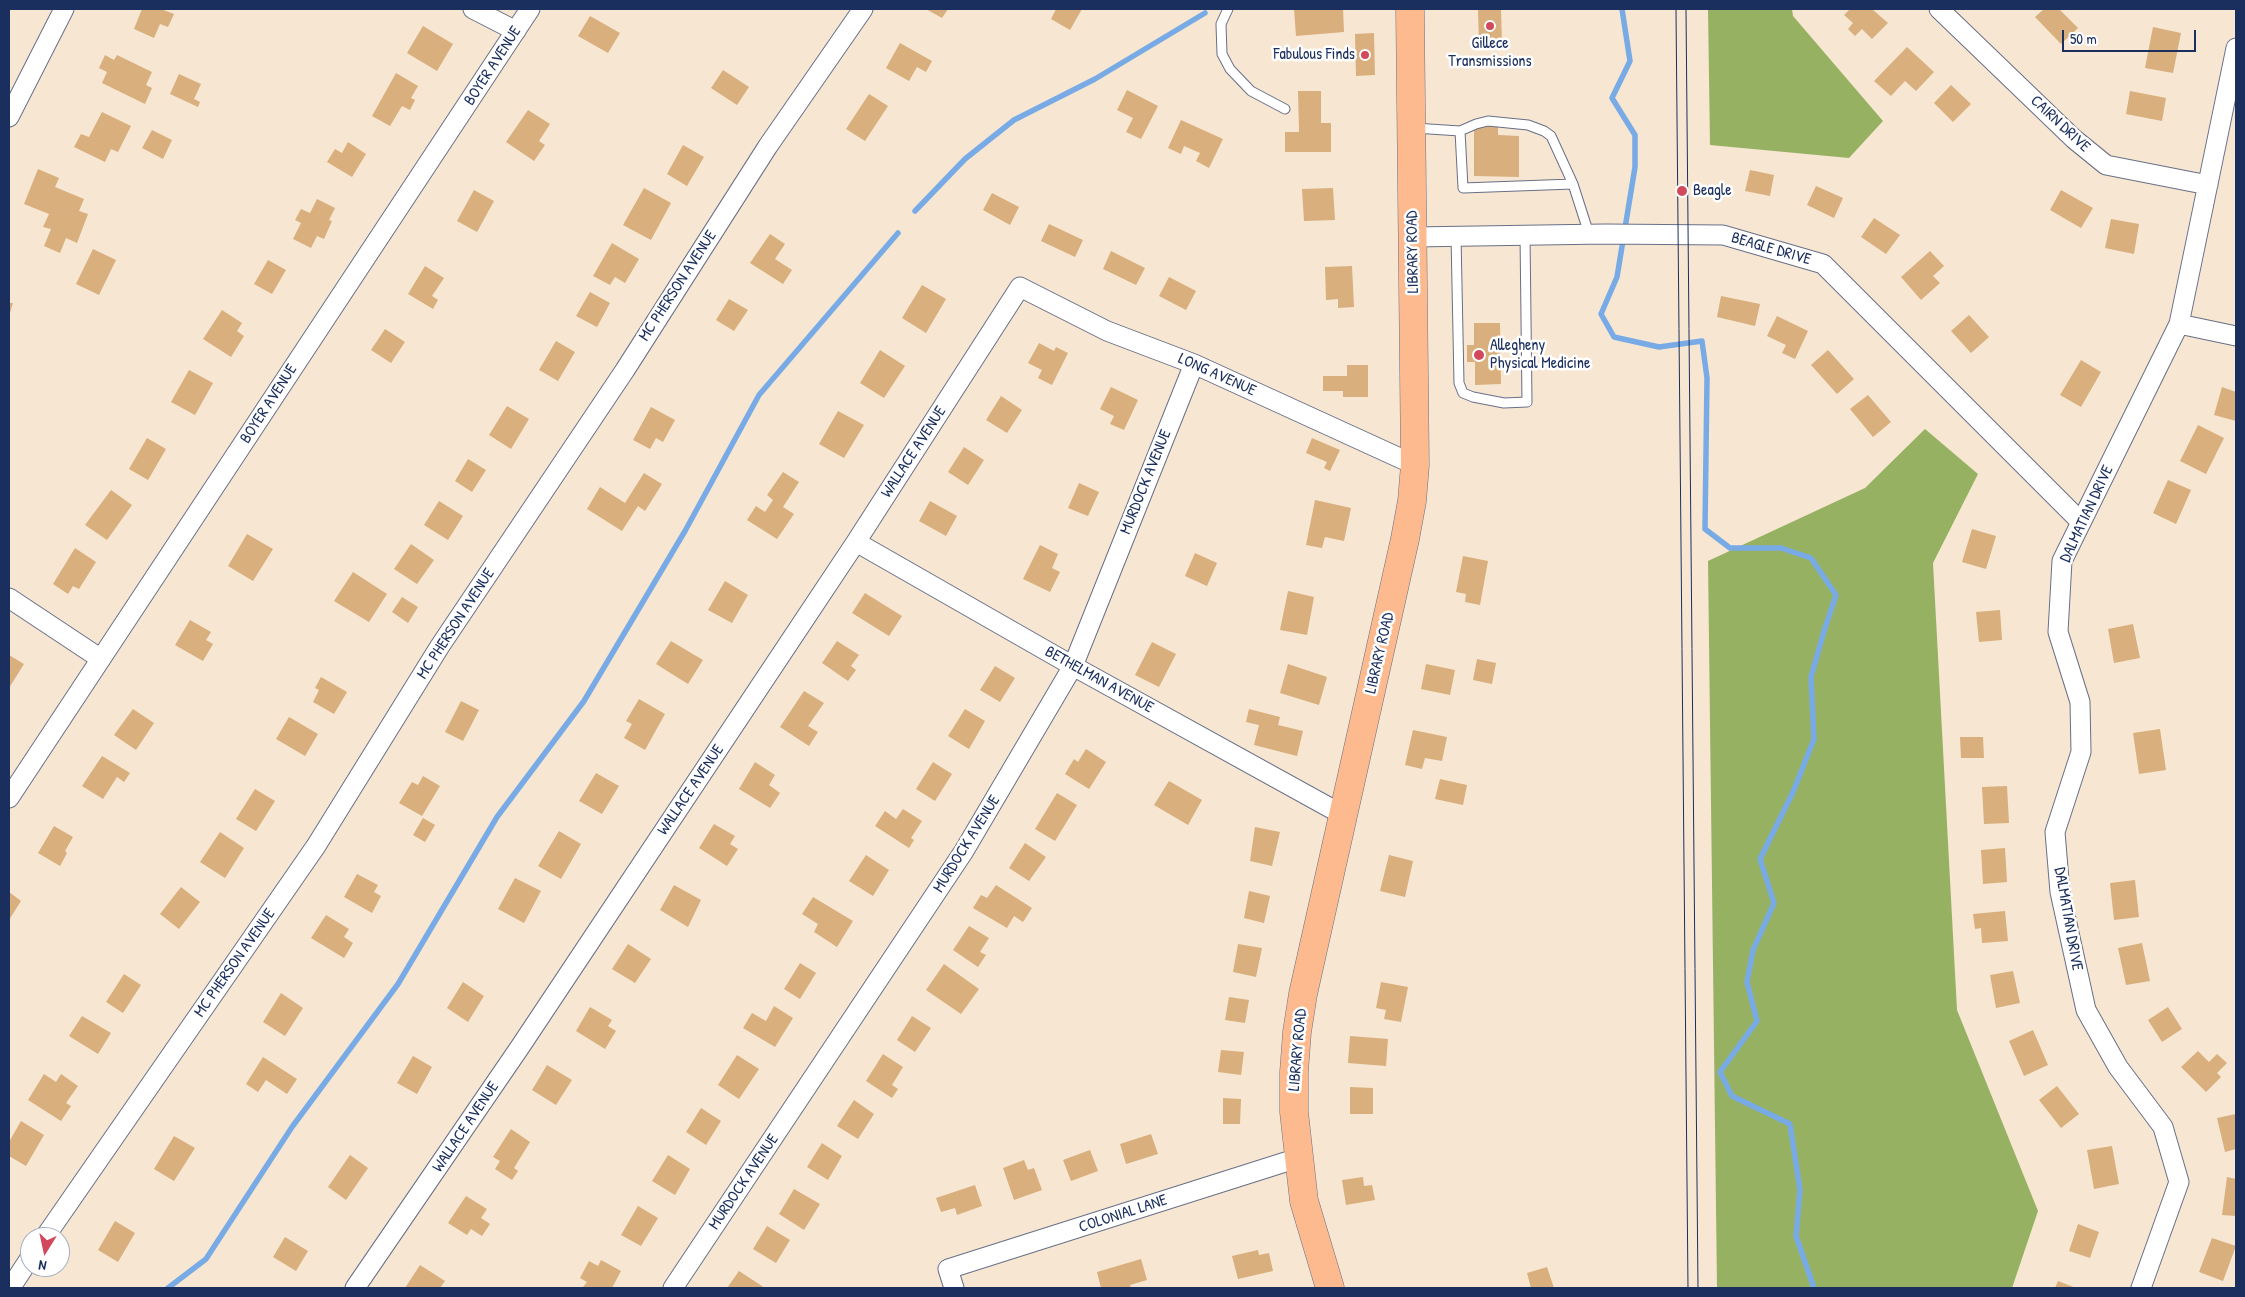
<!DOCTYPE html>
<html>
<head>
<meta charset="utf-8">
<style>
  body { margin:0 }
  #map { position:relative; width:2245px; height:1297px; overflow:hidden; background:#f7e7d2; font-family:"Patrick Hand",sans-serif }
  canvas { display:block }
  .frame { position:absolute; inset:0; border:10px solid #1b2f5e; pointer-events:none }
  .north { position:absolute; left:20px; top:1227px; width:50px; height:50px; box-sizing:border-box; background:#fff; border:1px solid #a4acbf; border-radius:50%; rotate:190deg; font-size:14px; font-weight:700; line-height:20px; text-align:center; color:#1b2f5e }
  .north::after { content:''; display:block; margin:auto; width:18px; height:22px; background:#d1495b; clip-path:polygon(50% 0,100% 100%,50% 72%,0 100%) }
  .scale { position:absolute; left:2062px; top:30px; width:134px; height:22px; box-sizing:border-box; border:2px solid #1b2f5e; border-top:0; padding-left:6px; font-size:15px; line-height:18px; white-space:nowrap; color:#1b2f5e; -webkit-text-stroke:4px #fff; paint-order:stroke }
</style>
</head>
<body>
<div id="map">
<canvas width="2245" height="1297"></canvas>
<div class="frame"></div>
<div class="north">N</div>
<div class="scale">50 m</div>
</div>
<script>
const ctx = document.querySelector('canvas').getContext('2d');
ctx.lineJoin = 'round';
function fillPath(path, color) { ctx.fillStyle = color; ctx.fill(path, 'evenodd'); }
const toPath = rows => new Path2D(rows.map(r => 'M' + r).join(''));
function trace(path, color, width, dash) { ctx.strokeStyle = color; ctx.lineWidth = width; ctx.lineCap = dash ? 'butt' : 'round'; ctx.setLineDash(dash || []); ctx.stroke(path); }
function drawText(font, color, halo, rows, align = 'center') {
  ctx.font = font + ' "Patrick Hand",sans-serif'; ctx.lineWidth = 5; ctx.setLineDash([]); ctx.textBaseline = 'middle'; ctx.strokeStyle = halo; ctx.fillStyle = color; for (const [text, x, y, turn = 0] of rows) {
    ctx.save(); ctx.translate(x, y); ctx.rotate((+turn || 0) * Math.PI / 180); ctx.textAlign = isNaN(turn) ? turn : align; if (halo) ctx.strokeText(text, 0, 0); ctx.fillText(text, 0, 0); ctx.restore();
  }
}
fillPath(toPath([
  [1708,9,1792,9,1793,16,1883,121,1849,158,1710,145],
  [1925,429,1978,474,1933,563,1957,1010,2038,1211,2012,1288,1717,1288,1708,561,1865,488]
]), '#97b163');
trace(toPath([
  [1622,9,1630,61,1612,98,1635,135,1635,167,1617,277,1601,314,1614,337,1659,347,1702,341,1707,378,1705,529,1730,548,1781,548,1811,558,1836,595,1824,631,1811,677,1814,739,1793,792,1760,859,1774,903,1753,950,1747,982,1757,1021,1720,1072,1732,1096,1790,1124,1800,1190,1796,1236,1814,1288],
  [915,211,965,159,1014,120,1095,79,1205,13],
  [168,1288,206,1259,292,1127,398,984,497,817,584,701,685,531,759,395,898,233]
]), '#78abe5', 5.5);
fillPath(toPath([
  [142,9,161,9,174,14,168,27,160,24,154,38,134,29],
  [926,9,948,9,942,18],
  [1056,9,1082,9,1070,30,1051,19],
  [1294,9,1343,9,1344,32,1296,36],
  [1478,9,1501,9,1502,44,1479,45],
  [1850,9,1872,9,1888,23,1872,39,1862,29,1855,36,1848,29,1853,23,1844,15],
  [2044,9,2059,9,2078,28,2061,44,2035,17],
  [590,16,620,33,608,53,578,36],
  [423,26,453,44,437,71,407,53],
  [2153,27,2181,33,2173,73,2145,68],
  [1374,33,1375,75,1356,76,1355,34],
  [900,43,932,61,926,72,917,67,909,81,886,68],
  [1907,47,1934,72,1916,91,1905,81,1891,96,1874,81],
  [105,55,114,60,117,55,152,72,146,85,152,88,145,104,102,83,107,72,99,68],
  [723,70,749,87,737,105,711,88],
  [396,73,418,86,411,98,415,100,410,110,402,106,390,126,372,116],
  [179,74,201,84,194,99,200,102,198,107,170,94],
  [1951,85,1971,104,1953,122,1934,103],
  [1127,90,1158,106,1141,139,1126,132,1133,118,1117,110],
  [1298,91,1321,91,1321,123,1331,123,1331,152,1285,152,1285,132,1299,132],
  [2130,91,2166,98,2162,121,2126,114],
  [869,94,888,106,865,141,846,129],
  [528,110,550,124,539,141,545,145,534,161,506,142],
  [102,112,131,126,118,152,111,149,105,162,74,147,81,134,89,137],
  [1181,120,1223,139,1209,168,1196,161,1200,153,1184,146,1181,154,1168,148],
  [1474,126,1498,126,1498,135,1519,136,1519,177,1474,176],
  [152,130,172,140,163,159,142,148],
  [348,142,366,154,352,177,327,162,335,149,342,153],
  [683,145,704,157,687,186,667,174],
  [38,169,59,178,55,187,84,199,79,211,88,214,77,243,66,238,60,253,44,246,51,229,43,227,49,214,24,204],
  [1750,170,1774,175,1770,196,1745,191],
  [1816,186,1843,198,1834,218,1807,205],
  [644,188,671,203,651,240,623,225],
  [1333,188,1335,220,1304,221,1302,189],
  [474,190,494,201,477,232,457,221],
  [2061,190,2093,208,2081,228,2050,210],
  [992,193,1019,207,1010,225,983,210],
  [317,199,335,208,329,220,332,221,324,239,317,236,311,248,293,239,301,223,295,220,301,209,310,213],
  [1874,218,1900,235,1886,254,1861,237],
  [2111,219,2139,224,2134,254,2105,248],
  [1049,224,1083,240,1075,257,1041,241],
  [770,234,785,244,775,259,792,270,783,284,750,263],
  [612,243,639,259,625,283,615,277,610,285,593,276],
  [93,249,116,260,99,295,76,284],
  [1111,251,1145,268,1136,285,1103,269],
  [1930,251,1944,266,1933,276,1940,283,1921,300,1901,277],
  [268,260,286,270,272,294,254,284],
  [425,266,444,278,432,296,438,300,433,309,408,294],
  [1352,266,1354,307,1338,308,1338,299,1326,300,1325,267],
  [1169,277,1196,291,1186,310,1159,296],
  [922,285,946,299,926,333,902,318],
  [590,292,610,303,597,327,576,316],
  [1721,296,1760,304,1755,326,1717,317],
  [729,299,748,310,734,331,716,320],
  [9,303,13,303,9,316],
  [222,310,242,323,237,331,244,336,231,357,203,339],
  [1969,315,1989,337,1971,353,1951,331],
  [1777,316,1808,331,1795,359,1782,353,1786,345,1767,336],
  [1474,323,1500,323,1501,384,1475,385,1475,362,1467,362,1467,345,1474,345],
  [385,329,405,342,391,363,371,350],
  [556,341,575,352,558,381,539,370],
  [1039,343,1054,351,1056,347,1068,353,1052,385,1038,378,1042,370,1028,363],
  [880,350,905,366,884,398,860,383],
  [1828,350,1854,379,1837,394,1811,365],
  [2081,360,2101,372,2081,407,2060,395],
  [1347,365,1368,365,1368,397,1343,397,1343,391,1323,391,1323,376,1347,376],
  [189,370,213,383,195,415,171,402],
  [1111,387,1138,400,1124,430,1110,424,1114,416,1100,409],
  [2222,387,2236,392,2236,421,2214,415],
  [1868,395,1891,422,1873,437,1850,409],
  [1001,396,1022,410,1007,433,986,420],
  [507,406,529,419,511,449,489,435],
  [651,407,675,420,663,442,656,438,650,449,633,440],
  [838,411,864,425,844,458,819,444],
  [2198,425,2224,438,2206,474,2180,461],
  [147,438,166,449,148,480,129,469],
  [1312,438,1340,450,1330,471,1324,468,1327,462,1306,453],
  [964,447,984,460,968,485,948,472],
  [468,459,486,470,472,492,455,481],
  [783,472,799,482,783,507,794,514,777,539,747,520,756,506,765,512,773,500,767,495],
  [644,473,662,484,645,511,638,506,622,531,587,509,600,487,625,503],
  [2168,480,2191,490,2176,524,2153,513],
  [1079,483,1099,492,1088,516,1068,508],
  [111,490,132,505,107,540,85,525],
  [1315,500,1351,508,1344,541,1325,537,1322,548,1306,545],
  [439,501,463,516,448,540,424,525],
  [930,501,957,516,946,536,919,521],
  [1972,529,1996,536,1986,569,1962,562],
  [247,534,273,549,253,581,228,566],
  [411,544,434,560,417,584,394,569],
  [1040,545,1058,554,1052,568,1060,572,1050,592,1023,579],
  [75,548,96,562,79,589,73,586,68,594,53,584],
  [1195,553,1217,563,1207,586,1185,576],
  [1463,556,1488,561,1480,605,1465,602,1466,594,1456,592],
  [353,572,387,594,369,622,334,601],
  [725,581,748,595,732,623,708,610],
  [1288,591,1314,597,1307,635,1280,630],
  [865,593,902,616,889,636,852,613],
  [402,597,418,607,408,623,392,612],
  [2000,610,2002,640,1979,642,1976,612],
  [190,620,211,632,206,640,213,644,203,661,175,645],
  [2133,624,2140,658,2114,663,2108,629],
  [671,641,703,660,688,684,656,664],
  [837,641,859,655,851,666,856,670,848,681,822,663],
  [1152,642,1176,654,1159,687,1135,675],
  [9,655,24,664,9,688],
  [1477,659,1496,663,1492,684,1473,680],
  [1288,664,1327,677,1319,705,1280,693],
  [1426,664,1455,670,1450,695,1421,689],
  [995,666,1015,678,1000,702,980,690],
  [321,677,347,692,334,714,313,702,319,690,315,688],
  [804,691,824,703,808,726,818,732,809,746,780,727],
  [639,699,665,714,645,750,624,738,632,724,626,721],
  [461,701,479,710,463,741,445,732],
  [133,709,154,723,136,750,114,735],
  [965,709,985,721,969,749,948,736],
  [1249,709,1280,717,1278,725,1303,731,1297,756,1254,745,1259,725,1246,722],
  [289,717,318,734,305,756,276,739],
  [2160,729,2166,770,2139,774,2133,733],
  [1413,730,1447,737,1442,761,1425,758,1422,769,1405,765],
  [1960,737,1983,737,1984,758,1961,758],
  [1086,749,1106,762,1089,789,1065,774,1074,759,1078,762],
  [102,756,130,773,124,782,117,777,103,799,82,786],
  [755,762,775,775,769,785,780,793,770,808,739,789],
  [933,762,952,774,935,801,916,789],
  [596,773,619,786,602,814,579,801],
  [423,776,440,786,422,816,399,803,412,782,418,785],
  [1440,779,1467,785,1463,805,1435,799],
  [1169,781,1202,800,1188,825,1154,805],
  [2007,786,2009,823,1984,824,1982,787],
  [255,789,275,801,256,831,236,819],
  [1057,793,1077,805,1055,841,1035,829],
  [903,809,922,821,911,838,914,840,909,848,875,826,885,811,896,819],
  [423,818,435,825,425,842,413,835],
  [714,824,735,836,730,844,738,849,727,866,699,848],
  [54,826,73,837,65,851,67,853,60,866,38,853],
  [1255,827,1280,832,1272,866,1250,861],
  [559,831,581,844,561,879,538,866],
  [220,832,244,848,225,878,200,862],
  [1025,843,1046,857,1029,881,1009,868],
  [2005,848,2007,882,1983,884,1981,850],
  [866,855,889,870,873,896,849,881],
  [1389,855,1413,861,1405,897,1380,891],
  [357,874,378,885,374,892,381,896,372,913,344,897],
  [515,878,541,891,524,923,498,909],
  [2135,880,2139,917,2114,920,2110,883],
  [674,885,701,900,688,927,660,910],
  [996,885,1032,908,1023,922,1014,916,1007,928,973,908,981,895,987,898],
  [181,887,200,902,179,929,160,914],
  [1249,891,1270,896,1264,923,1244,918],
  [9,892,21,901,9,920],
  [813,897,853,921,837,947,814,932,818,924,802,914],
  [2005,911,2008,941,1982,943,1981,928,1975,929,1973,914],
  [326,915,349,929,344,937,353,943,344,958,311,938],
  [969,926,989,938,980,952,986,955,978,967,953,950],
  [2142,943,2150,981,2126,985,2118,948],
  [628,944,651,959,635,983,612,969],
  [1238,944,1262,948,1256,977,1233,972],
  [800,963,816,973,800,999,784,989],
  [944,964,979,989,961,1014,926,990],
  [2013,971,2020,1003,1996,1008,1990,975],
  [124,974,141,985,123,1013,106,1002],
  [463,982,484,996,468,1022,447,1008],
  [1381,982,1408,987,1401,1022,1384,1019,1386,1010,1376,1008],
  [281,993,303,1008,285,1036,263,1022],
  [1229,997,1249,1000,1245,1023,1225,1020],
  [774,1006,793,1018,775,1047,743,1028,752,1013,766,1021],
  [590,1007,612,1020,608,1026,616,1031,605,1049,576,1031],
  [2168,1007,2182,1029,2162,1042,2148,1020],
  [82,1016,111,1033,98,1054,69,1036],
  [912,1016,931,1028,915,1052,897,1040],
  [2033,1030,2048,1065,2024,1076,2009,1041],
  [1350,1036,1388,1039,1386,1066,1348,1063],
  [1221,1050,1244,1052,1241,1075,1218,1072],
  [2198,1051,2209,1062,2217,1054,2227,1063,2217,1073,2221,1077,2206,1092,2181,1067],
  [883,1054,903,1067,892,1085,898,1089,892,1098,866,1081],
  [737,1055,759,1069,739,1099,718,1085],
  [413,1056,432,1067,417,1094,397,1083],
  [263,1057,297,1079,287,1094,266,1080,258,1092,246,1084],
  [547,1065,572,1080,556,1105,532,1090],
  [44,1074,56,1082,61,1074,78,1086,66,1103,71,1106,61,1121,28,1100],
  [2057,1086,2079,1114,2061,1128,2039,1100],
  [1350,1087,1373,1088,1373,1114,1350,1114],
  [1223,1098,1241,1099,1240,1124,1223,1124],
  [854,1100,874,1114,858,1139,837,1126],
  [701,1108,721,1121,706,1145,686,1132],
  [2236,1114,2236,1149,2225,1152,2217,1118],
  [21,1121,44,1135,26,1166,9,1156,9,1142],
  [511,1129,530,1142,514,1168,518,1171,512,1180,495,1169,500,1161,493,1157],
  [1151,1134,1158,1154,1126,1164,1120,1144],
  [174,1136,195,1148,174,1181,154,1169],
  [822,1143,842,1156,828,1180,807,1167],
  [2112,1146,2119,1184,2094,1189,2087,1150],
  [1090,1150,1098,1171,1071,1181,1063,1160],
  [350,1155,368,1168,346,1200,328,1187],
  [668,1155,690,1169,675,1195,652,1181],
  [1024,1160,1028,1170,1034,1168,1042,1190,1014,1200,1003,1168],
  [1363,1177,1364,1186,1372,1185,1375,1200,1346,1205,1342,1180],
  [2227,1177,2236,1179,2236,1216,2222,1215],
  [975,1185,982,1206,957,1215,955,1208,941,1212,936,1198],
  [794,1189,820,1204,804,1230,779,1214],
  [466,1196,487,1209,481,1218,490,1224,482,1236,471,1229,467,1235,448,1223],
  [638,1206,658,1218,641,1246,621,1235],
  [115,1221,135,1233,118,1262,98,1250],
  [2078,1224,2099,1232,2090,1258,2069,1251],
  [767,1226,790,1240,776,1263,753,1249],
  [285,1237,308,1251,296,1271,273,1257],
  [2212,1238,2236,1246,2223,1281,2199,1272],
  [1258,1250,1259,1255,1269,1253,1273,1271,1238,1279,1232,1256],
  [1141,1259,1147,1280,1130,1285,1131,1288,1101,1288,1097,1272],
  [601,1260,621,1271,612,1288,583,1287,587,1282,580,1278,589,1261,598,1266],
  [420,1265,445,1281,440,1288,405,1288],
  [1547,1267,1554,1288,1531,1288,1527,1273],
  [739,1271,765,1288,727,1288],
  [2058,1281,2076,1288,2055,1288]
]), '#d8af7d');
const service = toPath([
  [1228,9,1221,24,1222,54,1230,69,1251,91,1285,109],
  [1414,128,1460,131,1476,124,1488,121,1528,125,1544,131,1551,136,1573,184],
  [1460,131,1463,188,1573,184,1589,234],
  [1456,236,1459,383,1463,393,1473,397,1504,403,1527,402,1525,235]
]);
const minor = toPath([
  [473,9,516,31],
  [1939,9,2074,139,2106,165,2208,185],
  [9,117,64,9],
  [1413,237,1605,234,1723,235,1823,264,2081,522],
  [2179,324,2236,336],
  [856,542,1073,666,1343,815],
  [9,598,101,659],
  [9,798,530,9],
  [45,1237,316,846,440,646,625,370,768,146,863,9],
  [13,1284,30,1258],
  [355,1288,520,1047,856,542,1020,287,1107,331,1194,364,1415,465],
  [673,1288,964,851,1073,666,1194,364],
  [954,1288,948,1269,1298,1158],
  [2141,1288,2179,1182,2163,1127,2118,1067,2086,1010,2060,892,2055,832,2081,752,2080,702,2058,632,2062,561,2179,324,2236,48]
]);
const primary = toPath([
  [1330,1288,1304,1201,1294,1112,1294,1072,1297,1032,1303,994,1405,539,1412,501,1415,465,1410,9]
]);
trace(service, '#686f87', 11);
trace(minor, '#686f87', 21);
trace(primary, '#686f87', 29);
trace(service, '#fff', 9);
trace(minor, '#fff', 19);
trace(primary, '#fcba8e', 28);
trace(toPath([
  [1676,9,1688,1288],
  [1686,9,1698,1288]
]), '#1b2f5e', 1);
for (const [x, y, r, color] of [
  [1490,26,5,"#d1495b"],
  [1365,55,5,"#d1495b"],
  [1682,191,6,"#d1495b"],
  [1479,355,6,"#d1495b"]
]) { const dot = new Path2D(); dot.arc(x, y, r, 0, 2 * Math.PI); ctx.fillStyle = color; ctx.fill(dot); trace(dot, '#fff', 2); }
drawText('16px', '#1b2f5e', '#fff', [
  ["Gillece",1490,44,"center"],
  ["Transmissions",1490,62,"center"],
  ["Fabulous Finds",1355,55,"right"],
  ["Beagle",1693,191],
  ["Allegheny",1490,346],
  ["Physical Medicine",1490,364]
], 'left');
drawText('16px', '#1b2f5e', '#fff', [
  ["BOYER AVENUE",493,66,-57],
  ["CAIRN DRIVE",2060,124,43],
  ["BEAGLE DRIVE",1771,249,16],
  ["LIBRARY ROAD",1413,252,-91],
  ["MC PHERSON AVENUE",678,286,-57],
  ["LONG AVENUE",1217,375,24],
  ["BOYER AVENUE",269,404,-57],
  ["WALLACE AVENUE",914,452,-57],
  ["MURDOCK AVENUE",1146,482,-68],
  ["DALMATIAN DRIVE",2087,514,-65],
  ["MC PHERSON AVENUE",456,624,-57],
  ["LIBRARY ROAD",1380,653,-77],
  ["BETHELMAN AVENUE",1099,680,29],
  ["WALLACE AVENUE",691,790,-56],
  ["MURDOCK AVENUE",967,844,-58],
  ["DALMATIAN DRIVE",2068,919,80],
  ["MC PHERSON AVENUE",235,963,-55],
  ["LIBRARY ROAD",1298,1050,-85],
  ["WALLACE AVENUE",466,1127,-56],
  ["MURDOCK AVENUE",744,1182,-56],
  ["COLONIAL LANE",1123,1214,-18]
]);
</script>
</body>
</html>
